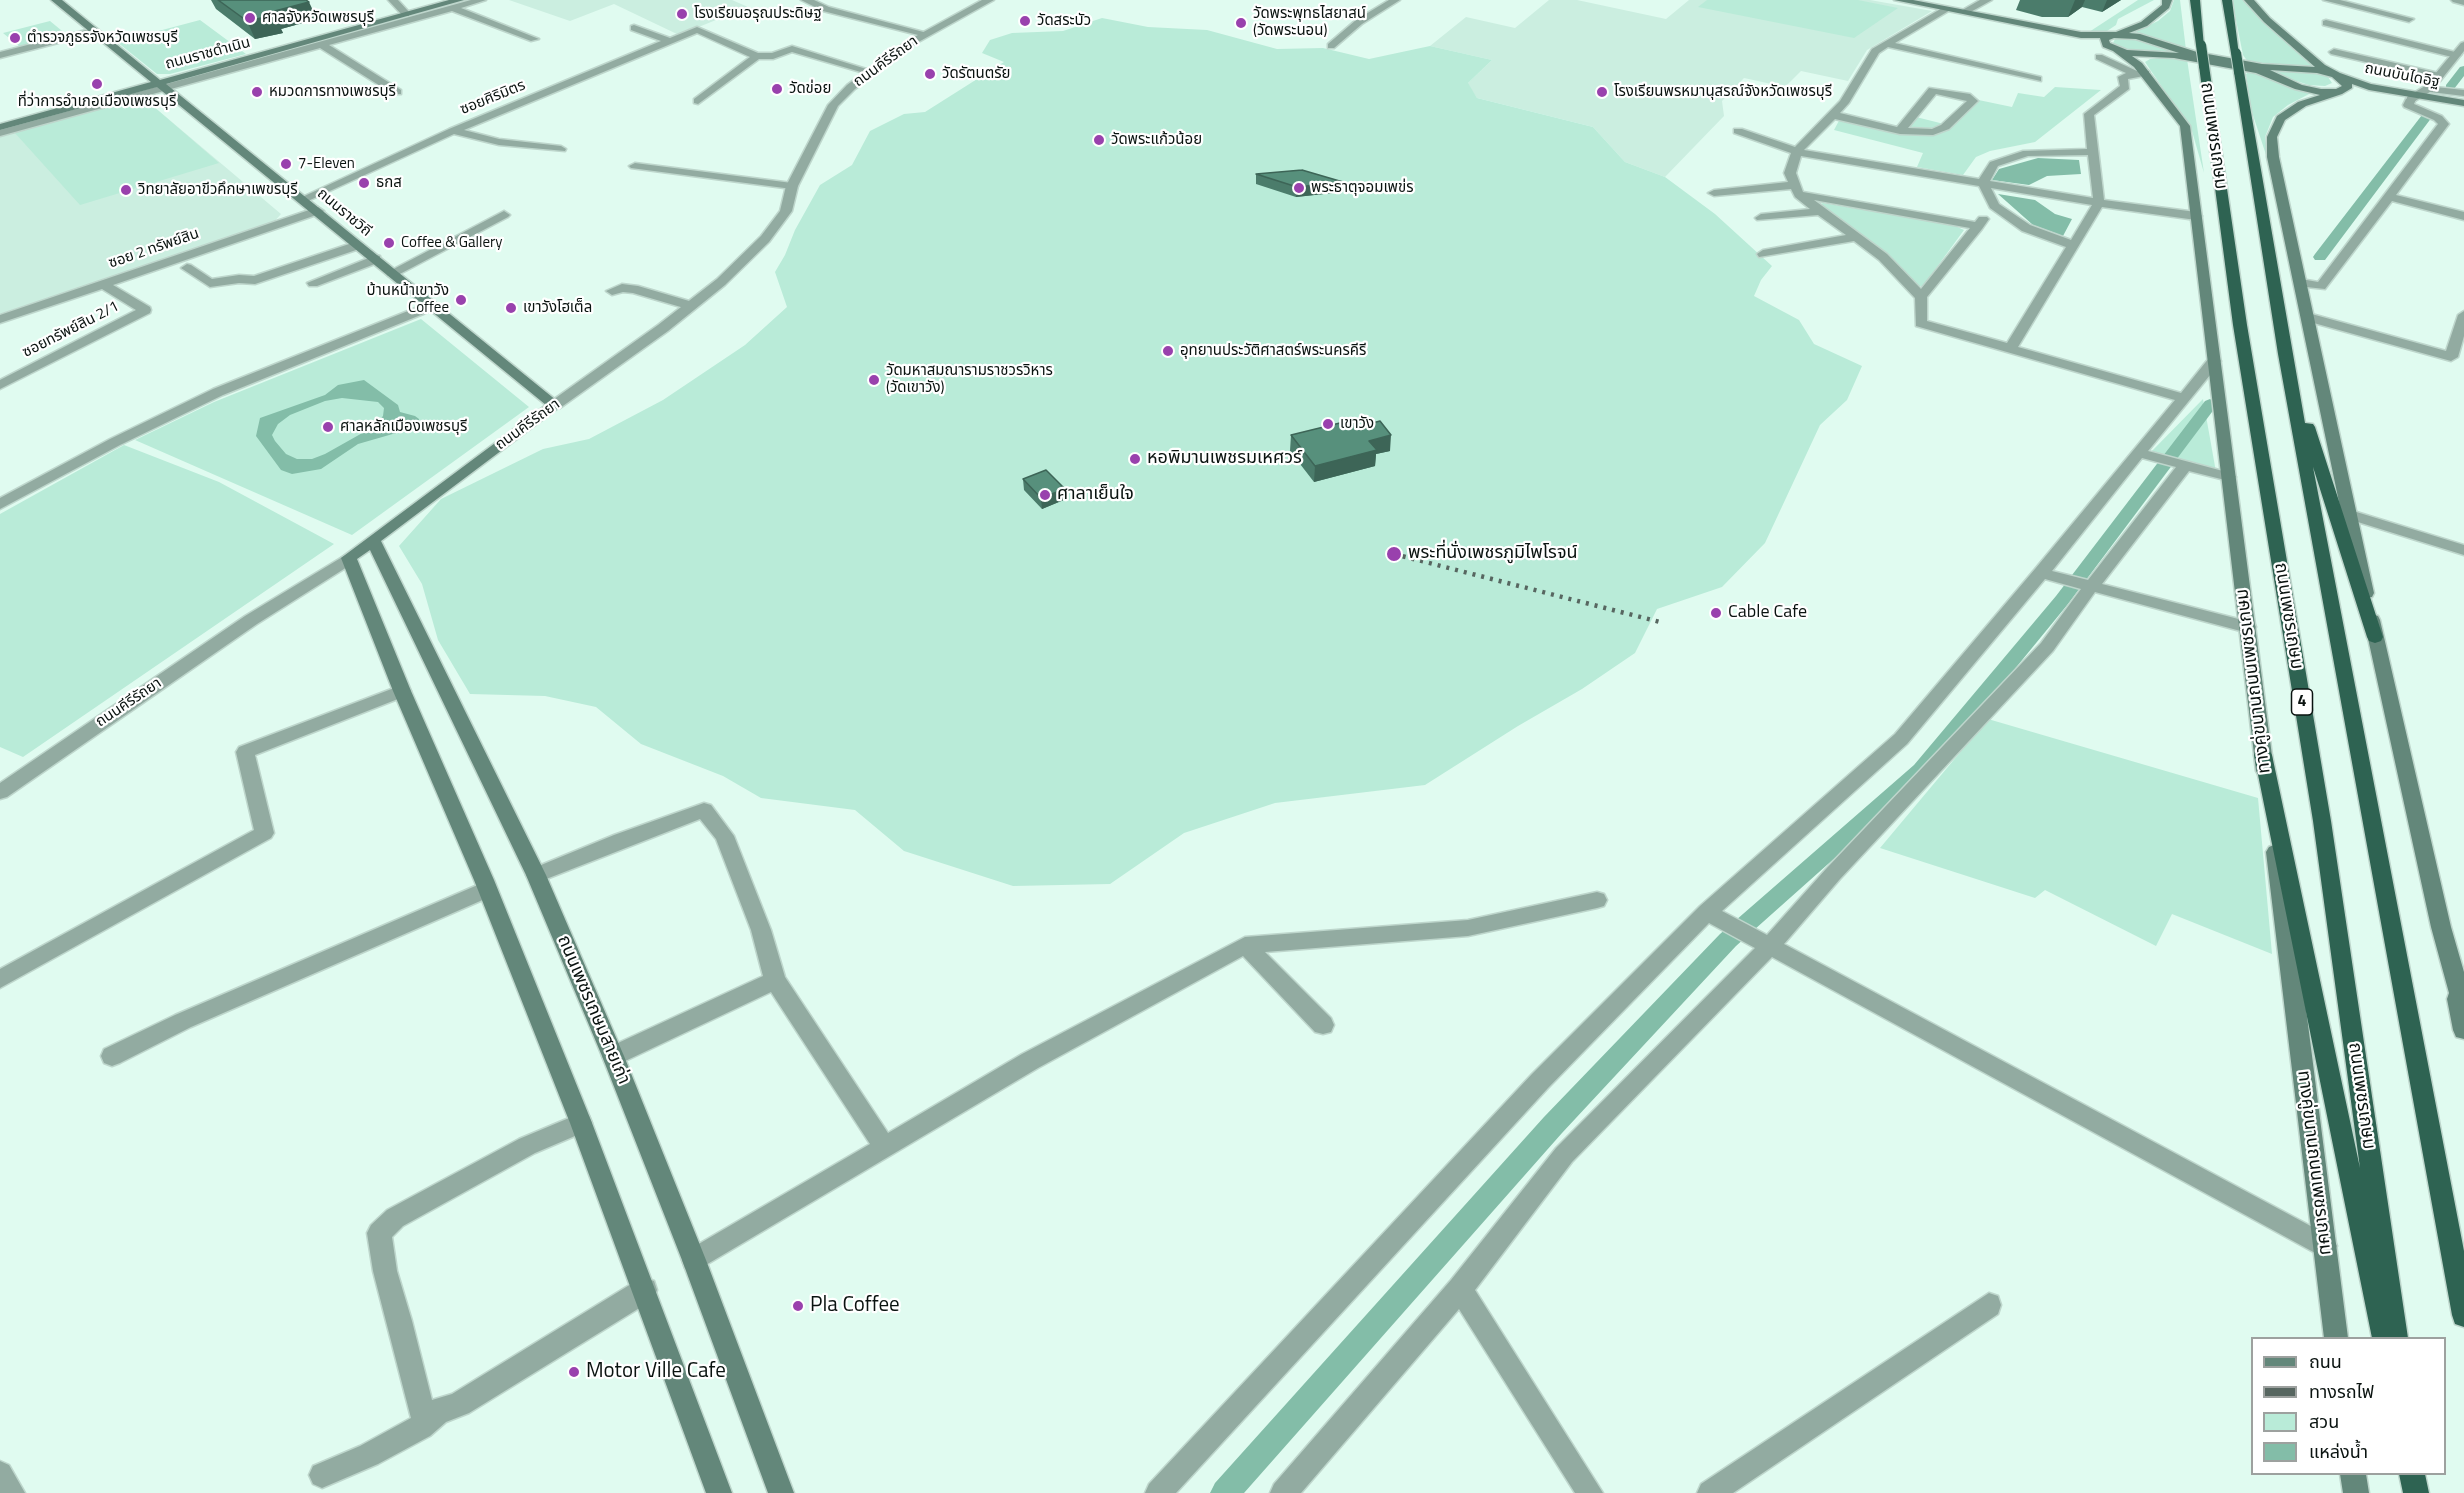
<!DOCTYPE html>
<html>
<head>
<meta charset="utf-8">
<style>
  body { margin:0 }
  #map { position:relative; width:2464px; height:1493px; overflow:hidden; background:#e0fbf0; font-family:"Titillium Web","Noto Sans Thai",sans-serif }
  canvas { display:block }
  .legend { position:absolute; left:2251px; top:1337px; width:195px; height:138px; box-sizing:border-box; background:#fff; border:2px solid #9da19f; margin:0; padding:8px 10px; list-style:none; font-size:18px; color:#0a1310 }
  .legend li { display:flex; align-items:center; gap:12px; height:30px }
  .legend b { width:30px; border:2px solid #9da19f }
</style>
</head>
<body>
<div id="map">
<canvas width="2464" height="1493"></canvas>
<ul class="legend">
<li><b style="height:8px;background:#63877a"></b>ถนน</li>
<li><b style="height:8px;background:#576660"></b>ทางรถไฟ</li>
<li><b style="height:16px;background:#b9ebd8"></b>สวน</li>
<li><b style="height:16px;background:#83bda8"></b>แหล่งน้ำ</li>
</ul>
</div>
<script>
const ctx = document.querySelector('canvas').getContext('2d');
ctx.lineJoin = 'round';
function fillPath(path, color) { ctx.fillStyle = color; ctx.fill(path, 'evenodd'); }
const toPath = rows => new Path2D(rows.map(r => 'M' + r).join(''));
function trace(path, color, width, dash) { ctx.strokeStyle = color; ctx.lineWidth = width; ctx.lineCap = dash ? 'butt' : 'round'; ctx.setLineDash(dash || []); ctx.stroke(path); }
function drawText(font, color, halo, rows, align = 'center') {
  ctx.font = font + ' "Titillium Web","Noto Sans Thai",sans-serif'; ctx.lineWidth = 4.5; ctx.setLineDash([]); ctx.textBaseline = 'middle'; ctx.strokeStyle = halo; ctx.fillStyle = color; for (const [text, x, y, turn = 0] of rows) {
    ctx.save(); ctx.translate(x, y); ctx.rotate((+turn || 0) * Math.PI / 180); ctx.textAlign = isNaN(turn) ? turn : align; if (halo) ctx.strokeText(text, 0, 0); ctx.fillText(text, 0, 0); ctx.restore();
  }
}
fillPath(toPath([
  [509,0,732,0,748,7,679,35,614,4,570,21],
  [1549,0,1577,0,1666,19,1689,0,1870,0,1932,11,1867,50,1848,81,1801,71,1785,87,1744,78,1722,101,1724,116,1665,177,1625,162,1593,127,1477,98,1467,84,1492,60,1430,46,1466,17,1515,28],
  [110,106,153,106,281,214,274,222,0,314,0,137]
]), '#cbeee0');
fillPath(toPath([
  [1707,0,1858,0,1898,8,1854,38,1698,7],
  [2138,0,2154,0,2118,19,2116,25,2107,31,2089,32],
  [2174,0,2180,0,2186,50,2135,32,2158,21,2170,11],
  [2232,0,2243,0,2272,30,2317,67,2248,62,2243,55],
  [1102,18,1148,27,1207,30,1277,49,1323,48,1369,59,1430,46,1492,60,1468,83,1477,98,1593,127,1625,162,1665,177,1715,214,1772,266,1761,280,1754,296,1799,320,1814,344,1862,366,1847,400,1820,425,1765,543,1722,587,1657,609,1635,653,1582,689,1518,726,1425,785,1275,803,1184,833,1110,884,1013,886,904,851,855,810,761,798,723,776,641,744,596,707,545,696,470,694,438,640,422,584,399,546,441,499,543,449,589,439,663,400,745,345,787,307,775,272,785,255,795,230,820,185,852,165,870,131,904,114,925,112,1004,62,982,53,990,40,1012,33,1063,31],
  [200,20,246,54,170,74,157,74,117,42],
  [50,21,67,35,20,47,3,33],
  [2120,38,2141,40,2175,52,2138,52,2122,49,2113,43,2115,39],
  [2170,57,2187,59,2204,173,2192,131,2145,62,2150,59],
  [2255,68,2313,72,2328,77,2332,83,2325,86,2309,85],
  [2250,71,2268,75,2311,93,2288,105,2273,117,2265,137,2269,164,2250,106,2246,74],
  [2055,87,2101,90,2035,142,1990,151,1976,157,1963,175,1917,167,1923,153,1834,130,1842,115,1898,128,1908,115,1944,124,1969,98,2012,107,2018,93,2044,97],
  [110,106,153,106,219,163,80,205,15,133],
  [1823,203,1953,225,1964,230,1923,286,1916,286,1818,205],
  [421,319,529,407,352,535,135,440,214,402],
  [2203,399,2216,472,2149,454],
  [124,445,219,482,334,544,23,757,0,747,0,514],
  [1988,719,2258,798,2272,954,2172,914,2156,946,2045,890,2035,898,1880,848]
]), '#b9ebd8');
fillPath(toPath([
  [2038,158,2079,160,2081,174,2047,176,2029,185,1992,180,1999,169],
  [1998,194,2035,200,2055,214,2072,219,2063,236,2033,225],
  [364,380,398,405,400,412,415,416,419,419,419,424,410,429,358,444,321,469,292,474,281,470,256,436,260,418,325,395,338,385],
  [342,398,378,402,384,408,383,416,373,427,325,454,312,459,297,459,286,454,275,441,272,435,278,424,290,415,325,401]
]), '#83bda8');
fillPath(toPath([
  [2464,66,2464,76,2454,89,2446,89,2446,85,2460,67,2464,66],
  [2426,114,2432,117,2325,260,2315,260,2313,257,2315,254,2422,115,2426,114],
  [2210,399,2218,404,2068,604,1928,775,1736,946,1562,1133,1244,1493,1210,1493,1215,1483,1544,1117,1720,934,1914,765,2056,596,2205,401,2210,399]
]), '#83bda8');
const minor = toPath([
  [388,0,398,0,409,12,409,16,403,16,388,0],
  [471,0,486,0,461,8,539,39,531,41,452,11,329,45,401,90,401,94,393,94,320,48,0,136,0,130,471,0],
  [801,0,814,0,829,7,931,34,926,37,823,11,801,0],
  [1389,0,1400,0,1362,24,1334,48,1328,48,1328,44,1356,20,1389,0],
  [1980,0,1992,0,1967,14,1959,12,1980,0],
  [2323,0,2340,0,2414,19,2409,22,2323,0],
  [2451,0,2464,0,2464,5,2453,2,2451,0],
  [1944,7,1952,9,1895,43,2041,77,2041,81,1888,47,1879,53,1849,103,1840,113,1897,127,1929,88,1970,94,1978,101,1949,129,1933,135,1900,134,1835,119,1804,150,1979,179,1990,162,2023,151,2087,149,2084,114,2120,86,2118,77,2126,73,2096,59,2096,55,2102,55,2137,71,2149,71,2149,75,2128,79,2129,89,2094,115,2104,200,2196,212,2202,216,2196,220,2102,207,2018,347,2181,393,2209,358,2219,358,2221,361,2219,364,2148,451,2234,474,2236,477,2229,481,2189,471,2102,584,2254,623,2256,627,2254,631,2248,633,2095,592,2053,651,1840,879,1784,944,2333,1238,2337,1246,2333,1254,2325,1258,2317,1254,1772,957,1572,1162,1475,1290,1603,1493,1575,1493,1459,1309,1301,1493,1270,1493,1274,1484,1451,1280,1556,1148,1755,948,1709,923,1548,1088,1176,1493,1145,1493,1149,1484,1532,1074,1700,906,1895,734,2035,569,2175,400,1916,326,1915,298,1879,260,1854,241,1759,257,1757,254,1763,250,1846,235,1818,215,1757,220,1755,218,1761,214,1810,209,1795,197,1791,189,1714,196,1708,193,1714,190,1788,182,1784,173,1791,153,1734,133,1734,129,1742,129,1795,147,1840,101,1872,49,1944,7],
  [1936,94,1967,101,1941,125,1932,129,1908,128,1936,94],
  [2088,155,2093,198,1990,181,1998,166,2028,156,2088,155],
  [1801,156,1979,186,1990,208,2022,231,2066,247,2007,343,1927,321,1927,297,1982,229,1989,219,1987,217,1979,217,1975,222,1803,192,1796,173,1801,156],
  [1991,188,2092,205,2071,240,2030,225,1999,204,1991,188],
  [1814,200,1970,228,1921,289,1887,254,1814,200],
  [2142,458,2176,467,2088,580,2052,571,2142,458],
  [2045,579,2081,589,2041,643,1826,869,1767,935,1722,911,1907,744,2045,579],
  [2326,20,2459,53,2461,55,2456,58,2323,25,2323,21,2326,20],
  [634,25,670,38,697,27,758,53,772,53,792,46,876,72,871,75,792,52,773,59,759,59,698,104,694,103,694,99,750,57,697,33,464,130,499,139,561,146,566,149,565,151,499,145,454,134,308,201,304,202,298,199,449,129,661,41,631,30,631,26,634,25],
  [94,28,97,29,97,33,0,58,0,52,94,28],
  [2334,49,2439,73,2444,76,2439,79,2331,54,2329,52,2334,49],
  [2426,86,2464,90,2464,96,2422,91,2421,89,2426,86],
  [2411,96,2416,99,2414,104,2442,116,2449,124,2396,195,2464,212,2464,220,2392,201,2325,289,2297,286,2295,283,2301,279,2318,282,2438,124,2434,120,2404,107,2403,105,2406,99,2411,96],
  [635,163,792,183,798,186,792,189,631,168,629,166,635,163],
  [318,207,324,211,322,213,113,285,150,307,151,310,150,313,0,389,0,380,136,310,102,289,0,323,0,315,318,207],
  [504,211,510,215,508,217,396,276,388,276,386,273,504,211],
  [358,241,364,245,362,248,255,284,239,283,210,287,181,268,187,264,191,265,212,279,239,275,254,276,358,241],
  [376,255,380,256,380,262,317,286,309,286,307,283,376,255],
  [622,284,638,286,696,303,697,306,691,310,633,293,623,292,612,295,606,291,622,284],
  [433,301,439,305,438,308,223,395,120,445,0,509,0,498,110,439,213,389,433,301],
  [2464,311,2464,336,2458,357,2451,361,2303,320,2302,317,2308,313,2446,351,2458,315,2464,311],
  [2350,510,2464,545,2464,555,2345,518,2342,515,2345,512,2350,510],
  [402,685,408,687,411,691,408,695,255,755,274,833,271,838,0,988,0,969,254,830,236,752,239,747,402,685],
  [704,803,711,805,734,836,771,930,785,977,888,1133,1022,1054,1245,937,1468,920,1597,892,1604,894,1607,900,1604,906,1597,908,1468,936,1265,952,1331,1018,1334,1025,1331,1032,1323,1034,1315,1032,1243,956,1038,1068,694,1272,685,1268,682,1260,685,1252,870,1144,771,992,621,1063,613,1066,605,1063,602,1056,605,1049,763,976,751,930,716,839,700,819,536,883,529,880,526,875,529,870,614,835,704,803],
  [487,881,494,883,497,889,494,895,191,1027,120,1063,112,1066,104,1063,101,1056,104,1049,175,1015,487,881],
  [581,1113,589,1116,592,1123,589,1130,535,1153,403,1226,392,1237,397,1271,412,1321,432,1400,452,1394,636,1281,645,1278,654,1281,657,1290,654,1299,469,1413,446,1422,430,1436,378,1464,322,1488,313,1484,309,1475,313,1466,360,1446,411,1418,373,1271,367,1233,371,1225,387,1210,519,1139,581,1113],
  [1989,1293,1998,1296,2001,1305,1998,1314,1733,1493,1697,1493,1701,1484,1989,1293],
  [0,1461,9,1465,25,1493,0,1493,0,1461]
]);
const tertiary = toPath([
  [982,0,994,0,913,45,855,89,838,106,798,186,792,211,769,242,725,285,668,331,560,408,550,408,548,405,550,402,658,325,717,279,761,236,780,211,786,186,828,105,847,85,907,41,982,0],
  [2464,42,2464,51,2433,90,2415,101,2407,101,2407,97,2425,86,2461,43,2464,42],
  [349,553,357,558,355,562,257,624,7,797,0,799,0,783,245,616,349,553]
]);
const secondary = toPath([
  [51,0,62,0,160,80,449,0,464,0,166,84,562,405,381,541,546,875,624,1056,706,1260,794,1493,768,1493,682,1260,602,1056,526,875,370,550,357,559,411,691,494,880,592,1123,732,1493,706,1493,570,1123,474,880,393,691,341,558,546,405,157,87,0,130,0,124,151,82,51,0],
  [1894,0,1913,0,2081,32,2116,32,2141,22,2162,5,2162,0,2172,0,2169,8,2147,26,2129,33,2140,34,2197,52,2262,64,2315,67,2264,22,2244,0,2254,0,2270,18,2325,65,2340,73,2371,84,2464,100,2464,106,2369,90,2352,84,2352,88,2342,94,2306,106,2285,120,2277,137,2279,157,2374,593,2372,597,2366,598,2360,597,2358,593,2267,157,2267,137,2277,116,2298,102,2320,95,2295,89,2256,73,2174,58,2132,56,2142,63,2190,126,2274,771,2271,776,2265,778,2259,776,2256,771,2180,126,2134,67,2113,51,2103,47,2100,38,2081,38,1894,0],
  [2114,38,2136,39,2179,53,2127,50,2110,43,2109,40,2114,38],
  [2270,70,2317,73,2332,77,2342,86,2336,89,2321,89,2302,85,2270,70],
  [2372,614,2378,616,2380,620,2451,927,2464,972,2464,1039,2456,1037,2453,1030,2447,999,2449,993,2431,927,2364,620,2366,616,2372,614],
  [2276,844,2283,847,2286,852,2348,1338,2324,1338,2266,852,2269,847,2276,844],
  [2340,1474,2366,1474,2369,1493,2343,1493,2340,1474]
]);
const trunk = toPath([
  [2190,0,2200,0,2204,47,2196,45,2190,0],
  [2222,0,2232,0,2239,55,2231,53,2222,0],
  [2204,63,2209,66,2247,325,2331,821,2408,1338,2372,1338,2254,755,2257,750,2263,748,2269,750,2272,755,2360,1168,2313,821,2233,325,2199,66,2204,63],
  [2239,69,2244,72,2305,423,2313,424,2315,427,2383,637,2381,641,2375,643,2369,641,2367,637,2313,467,2464,1251,2464,1327,2455,1324,2452,1315,2278,354,2234,72,2239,69],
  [2399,1474,2425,1474,2429,1493,2403,1493,2399,1474]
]);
trace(minor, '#bed6cc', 3);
trace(tertiary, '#bed6cc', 3);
trace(secondary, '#bed6cc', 3);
trace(trunk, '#bed6cc', 3);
fillPath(minor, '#92aba1');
fillPath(tertiary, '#92aba1');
fillPath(secondary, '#63877a');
fillPath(trunk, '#2e6352');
trace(toPath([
  [1394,554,1660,622]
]), '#576660', 4.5, [3, 6]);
const trunkBridge = toPath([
  [2201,45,2204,66],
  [2236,53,2239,72]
]);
trace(trunkBridge, '#bed6cc', 12, []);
trace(trunkBridge, '#2e6352', 10);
fillPath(toPath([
  [211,0,306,0,317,19,281,29,283,33,255,39,216,9],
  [2020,0,2121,0,2102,12,2082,7,2068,17,2042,17,2016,10],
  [1256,174,1343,182,1342,192,1296,197,1256,184],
  [1357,427,1390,451,1376,454,1375,466,1314,482,1290,451,1291,435],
  [1023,479,1065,489,1066,499,1042,509,1024,490]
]), '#4b7c6b');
fillPath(toPath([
  [2075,0,2085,0,2082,7,2068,17],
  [2107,0,2121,0,2102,12],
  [309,2,317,19,281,29,283,33,255,39,247,21,271,12],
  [1343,182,1342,192,1296,197,1297,187],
  [1391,435,1390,451,1376,454,1375,466,1314,482,1315,466,1369,441],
  [1065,489,1066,499,1042,509,1041,498]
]), '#3d6557');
const building = toPath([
  [218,0,306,0,309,2,271,12,275,15,247,21,218,0],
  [1302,170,1343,182,1297,187,1256,174,1302,170],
  [1352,420,1357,427,1380,421,1391,435,1369,441,1377,450,1315,466,1291,435,1352,420],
  [1046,470,1065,489,1041,498,1023,479,1046,470]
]);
fillPath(building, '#57907c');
trace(building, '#3d6557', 1.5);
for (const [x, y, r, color] of [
  [682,14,6,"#9941ad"],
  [250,18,6,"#9941ad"],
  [1025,21,6,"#9941ad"],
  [1241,23,6,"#9941ad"],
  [15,38,6,"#9941ad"],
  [930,74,6,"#9941ad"],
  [97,84,6,"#9941ad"],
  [777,89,6,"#9941ad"],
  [257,92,6,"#9941ad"],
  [1602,92,6,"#9941ad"],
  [1099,140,6,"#9941ad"],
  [286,164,6,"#9941ad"],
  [364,183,6,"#9941ad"],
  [1299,188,6,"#9941ad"],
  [126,190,6,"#9941ad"],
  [389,243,6,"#9941ad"],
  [461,300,6,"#9941ad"],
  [511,308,6,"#9941ad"],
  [1168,351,6,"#9941ad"],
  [874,380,6,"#9941ad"],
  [1328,424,6,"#9941ad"],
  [328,427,6,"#9941ad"],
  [1135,459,6,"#9941ad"],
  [1045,495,6,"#9941ad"],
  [1394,554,8,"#9941ad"],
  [1716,613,6,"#9941ad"],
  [798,1306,6,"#9941ad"],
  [574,1372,6,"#9941ad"]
]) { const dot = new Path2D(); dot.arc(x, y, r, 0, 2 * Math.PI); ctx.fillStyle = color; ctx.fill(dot); trace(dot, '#fff', 2); }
drawText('15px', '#0a1310', '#fff', [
  ["โรงเรียนอรุณประดิษฐ",694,14],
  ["วัดพระพุทธไสยาสน์",1253,14],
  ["(วัดพระนอน)",1253,31],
  ["ศาลจังหวัดเพชรบุรี",262,18],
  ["วัดสระบัว",1037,21],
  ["ตำรวจภูธรจังหวัดเพชรบุรี",27,38],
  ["วัดรัตนตรัย",942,74],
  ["วัดข่อย",789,89],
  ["หมวดการทางเพชรบุรี",269,92],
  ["โรงเรียนพรหมานุสรณ์จังหวัดเพชรบุรี",1614,92],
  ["ที่ว่าการอำเภอเมืองเพชรบุรี",97,102,"center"],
  ["วัดพระแก้วน้อย",1111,140],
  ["7-Eleven",298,164],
  ["ธกส",376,183],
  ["พระธาตุจอมเพข่ร",1311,188],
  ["วิทยาลัยอาขีวคึกษาเพขรบุรี",138,190],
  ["Coffee & Gallery",401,243],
  ["บ้านหน้าเขาวัง",449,291,"right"],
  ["Coffee",449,308,"right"],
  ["เขาวังโฮเต็ล",523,308],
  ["อุทยานประวัติศาสตร์พระนครคีรี",1180,351],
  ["วัดมหาสมณารามราชวรวิหาร",886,371],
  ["(วัดเขาวัง)",886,388],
  ["เขาวัง",1340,424],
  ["ศาลหลักเมืองเพชรบุรี",340,427]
], 'left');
drawText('15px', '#0a1310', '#fff', [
  ["ถนนราชดำเนิน",208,54,-15],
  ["ถนนคีรีรัถยา",886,62,-36],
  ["ถนนบันไดอิฐ",2402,76,11],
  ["ซอยศิริมิตร",493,98,-22],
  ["ถนนราชวิถี",344,213,40],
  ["ซอย 2 ทรัพย์สิน",154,249,-19],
  ["ซอยทรัพย์สิน 2/1",71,330,-27],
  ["ถนนคีรีรัถยา",528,425,-36],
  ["ถนนคีรีรัถยา",129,703,-34]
]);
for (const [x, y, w] of [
  [2302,702,21]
]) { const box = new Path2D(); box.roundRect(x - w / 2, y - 13, w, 26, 4.5); ctx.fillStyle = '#fff'; ctx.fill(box); trace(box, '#0a1310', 1.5); }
drawText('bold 16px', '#0a1310', null, [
  ["4",2302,702]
]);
drawText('18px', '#0a1310', '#fff', [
  ["ถนนเพชรเกษม",2213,136,82],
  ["ถนนเพชรเกษม",2288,616,81],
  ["ทางคู่ขนานถนนเพชรเกษม",2254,681,-97],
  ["ถนนเพชรเกษมสายเก่า",593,1010,67],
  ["ถนนเพชรเกษม",2361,1096,82],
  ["ทางคู่ขนานถนนเพชรเกษม",2314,1163,83]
]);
drawText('18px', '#0a1310', '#fff', [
  ["หอพิมานเพชรมเหศวร์",1147,459],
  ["ศาลาเย็นใจ",1057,495],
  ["พระที่นั่งเพชรภูมิไพโรจน์",1408,554],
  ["Cable Cafe",1728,613]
], 'left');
drawText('21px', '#0a1310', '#fff', [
  ["Pla Coffee",810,1306],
  ["Motor Ville Cafe",586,1372]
], 'left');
</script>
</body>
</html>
